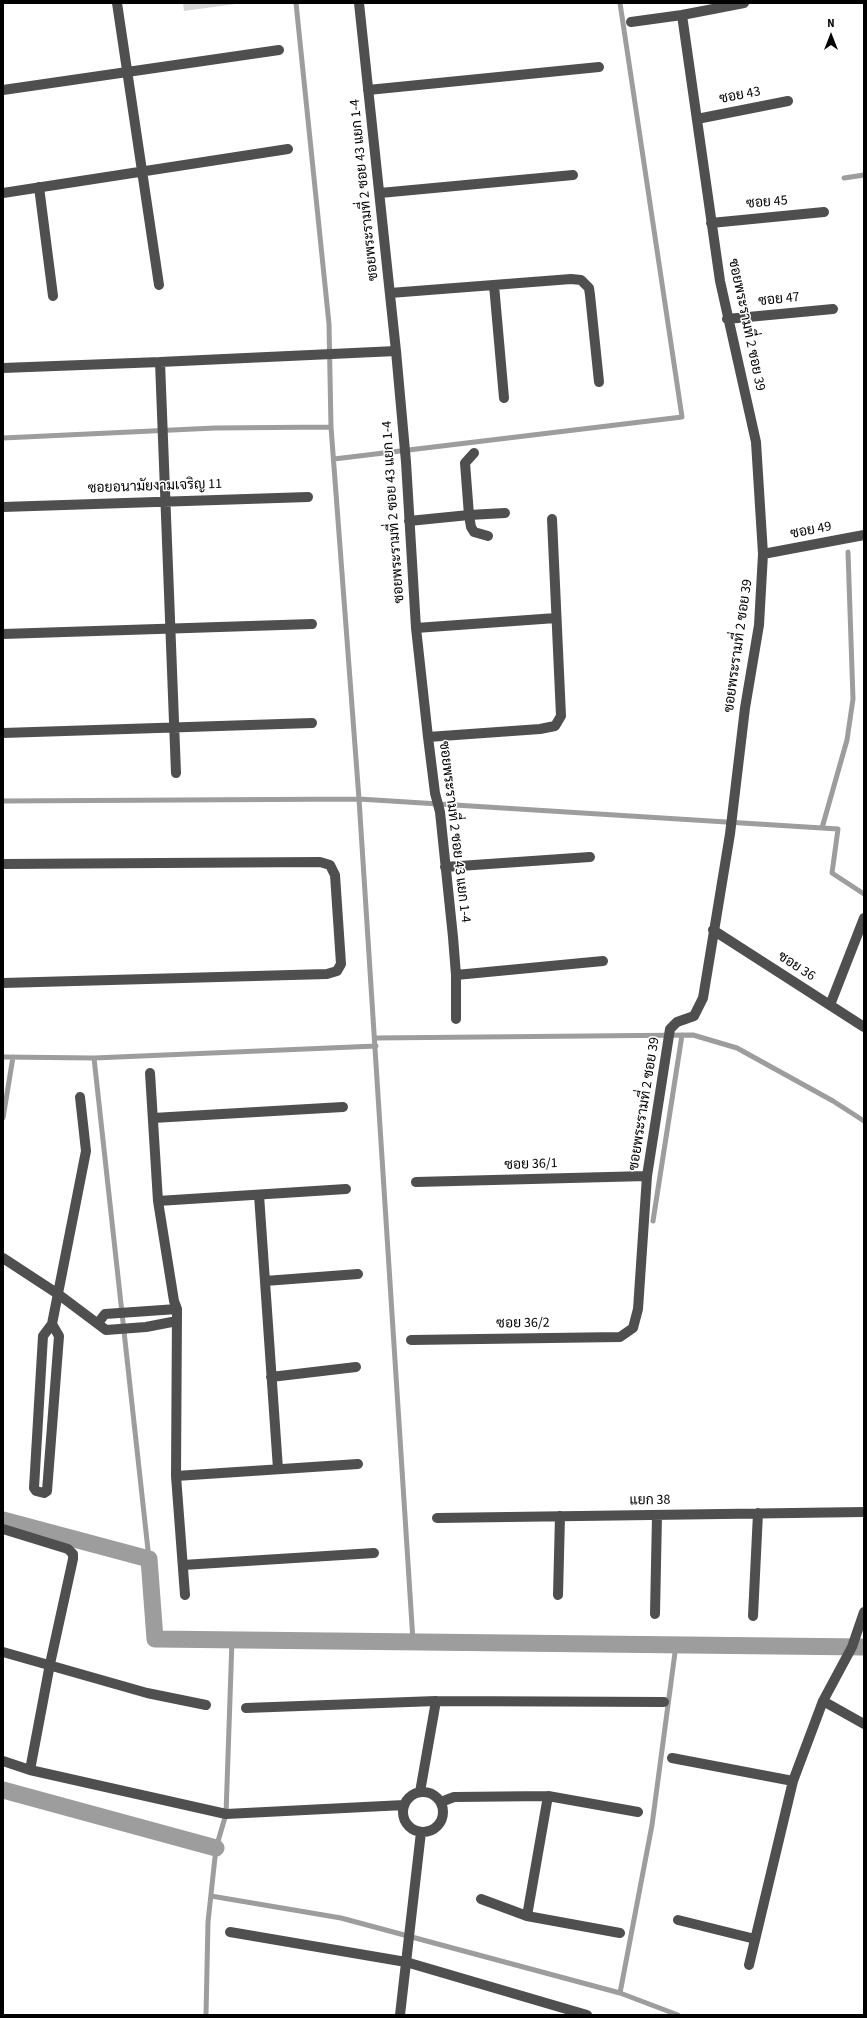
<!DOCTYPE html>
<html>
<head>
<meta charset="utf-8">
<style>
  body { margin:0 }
  #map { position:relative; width:867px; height:2018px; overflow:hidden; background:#fff; font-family:"Source Sans 3",sans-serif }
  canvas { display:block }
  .frame { position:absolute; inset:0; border:4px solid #000; pointer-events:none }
  .north { position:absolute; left:811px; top:16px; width:40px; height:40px; -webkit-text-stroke:3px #fff; paint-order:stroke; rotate:0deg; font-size:11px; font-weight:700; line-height:16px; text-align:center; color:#000 }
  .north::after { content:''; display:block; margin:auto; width:14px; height:18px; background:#000; clip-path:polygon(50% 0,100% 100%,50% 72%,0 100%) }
</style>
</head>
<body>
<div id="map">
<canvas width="867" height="2018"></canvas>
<div class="frame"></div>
<div class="north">N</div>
</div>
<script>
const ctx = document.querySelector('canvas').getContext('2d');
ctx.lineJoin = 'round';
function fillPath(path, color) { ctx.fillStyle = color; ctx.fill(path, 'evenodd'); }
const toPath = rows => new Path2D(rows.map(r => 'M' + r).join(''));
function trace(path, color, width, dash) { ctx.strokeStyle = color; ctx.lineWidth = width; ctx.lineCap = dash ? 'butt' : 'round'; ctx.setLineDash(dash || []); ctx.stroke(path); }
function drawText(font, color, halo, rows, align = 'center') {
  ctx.font = font + ' "Source Sans 3",Sarabun,sans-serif'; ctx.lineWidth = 3; ctx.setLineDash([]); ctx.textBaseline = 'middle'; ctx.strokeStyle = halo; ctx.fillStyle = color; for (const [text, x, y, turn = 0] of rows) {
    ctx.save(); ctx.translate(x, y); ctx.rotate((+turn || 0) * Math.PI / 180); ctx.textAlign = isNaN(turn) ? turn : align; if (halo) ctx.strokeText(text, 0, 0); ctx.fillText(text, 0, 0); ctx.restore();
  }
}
fillPath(toPath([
  [183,3,243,3,184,11]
]), '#d6d6d6');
trace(toPath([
  [296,3,329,324,331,427,359,799,413,1641],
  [844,178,864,175],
  [3,438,215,428,331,427],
  [334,459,682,417,620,3],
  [3,801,359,799,838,829,832,873,864,894],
  [822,828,847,740,853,699,848,552],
  [375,1038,693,1035,737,1048,833,1101,864,1121],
  [3,1057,94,1058,376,1046],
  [94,1058,149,1559],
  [3,1118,13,1057],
  [653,1221,682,1035],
  [211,1896,341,1918,620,1993,678,2015],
  [620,1993,652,1825,676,1645],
  [206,2015,208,1922,216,1848,226,1814,232,1640]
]), '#9d9d9d', 5);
trace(toPath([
  [3,1520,149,1559,155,1639,864,1647],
  [3,1790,216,1848]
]), '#9d9d9d', 17);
trace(toPath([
  [117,3,159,285],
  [359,3,396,351,406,462,416,628,428,737,435,793,440,812,453,937,456,975,456,1019],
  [631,22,682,15],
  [3,90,279,50],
  [368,90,599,67],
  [697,119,788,101],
  [39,187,53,296],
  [3,193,288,149],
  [380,193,573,175],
  [711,223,824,212],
  [494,285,504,398],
  [390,293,571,279,581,280,589,288,590,295,599,382],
  [727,319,833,309],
  [160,362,176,773],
  [3,368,160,362,396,351],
  [3,507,308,497],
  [409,521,469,515,465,463,474,453],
  [488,536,474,532,471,527,469,515,505,513],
  [763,554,864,535],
  [416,628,556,618],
  [3,634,312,624],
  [3,733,312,723],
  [428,737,540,729,555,726,561,716,552,519],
  [3,864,320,862,330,865,335,875,341,964,337,971,327,974,3,983],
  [445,867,590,857],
  [713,930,864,1027],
  [456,975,603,961],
  [830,1005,864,918],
  [150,1073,158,1201,174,1301,177,1309,176,1476,185,1595],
  [153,1118,343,1107],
  [416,1182,647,1176],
  [259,1195,278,1469],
  [158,1201,346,1189],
  [3,1258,58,1294,106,1330,146,1327,177,1321],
  [265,1281,358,1274],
  [98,1323,105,1314,177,1309],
  [52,1324,59,1336,47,1491,44,1493,36,1491,34,1488,43,1336,52,1324,86,1151,80,1097],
  [411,1340,620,1337,633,1328,638,1309,647,1176,670,1029,677,1022,694,1016,703,998,730,834,745,708,759,625,763,554,756,442,720,281,682,15,744,3],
  [271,1377,356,1367],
  [176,1476,358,1464],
  [437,1518,864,1512],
  [3,1529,68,1549,73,1554,73,1559,50,1664,30,1770],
  [183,1565,374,1553],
  [558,1595,560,1516],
  [655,1614,657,1515],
  [753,1616,758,1513],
  [3,1652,147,1693,206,1705],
  [823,1701,864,1724],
  [246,1708,436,1701,664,1702],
  [672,1758,793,1781],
  [3,1761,30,1770,226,1814,404,1805],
  '403 1812a20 20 0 1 1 40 0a20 20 0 1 1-40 0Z',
  [420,1792,436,1701],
  [441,1802,454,1797,548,1796,638,1812],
  [481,1899,527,1916,620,1933],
  [527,1916,548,1796],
  [678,1920,755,1939],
  [230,1932,406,1962,587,2015],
  [749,1965,793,1781,823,1701,852,1647,864,1612],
  [400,2015,421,1832]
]), '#4f4f4f', 10);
drawText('14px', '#000', '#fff', [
  ["ซอย 43",740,96,-11],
  ["ซอยพระรามที่ 2 ซอย 43 แยก 1-4",365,190,-96],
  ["ซอย 45",767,203,-5],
  ["ซอย 47",779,300,-6],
  ["ซอยพระรามที่ 2 ซอย 39",746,325,78],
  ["ซอยอนามัยงามเจริญ 11",155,487,-2],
  ["ซอยพระรามที่ 2 ซอย 43 แยก 1-4",394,512,-94],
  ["ซอย 49",811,531,-11],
  ["ซอยพระรามที่ 2 ซอย 39",739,646,-82],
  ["ซอยพระรามที่ 2 ซอย 43 แยก 1-4",454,832,83],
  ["ซอย 36",796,967,33],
  ["ซอยพระรามที่ 2 ซอย 39",645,1104,-81],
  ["ซอย 36/1",531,1165,-2],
  ["ซอย 36/2",523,1324,-1],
  ["แยก 38",650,1501,-1]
]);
</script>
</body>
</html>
